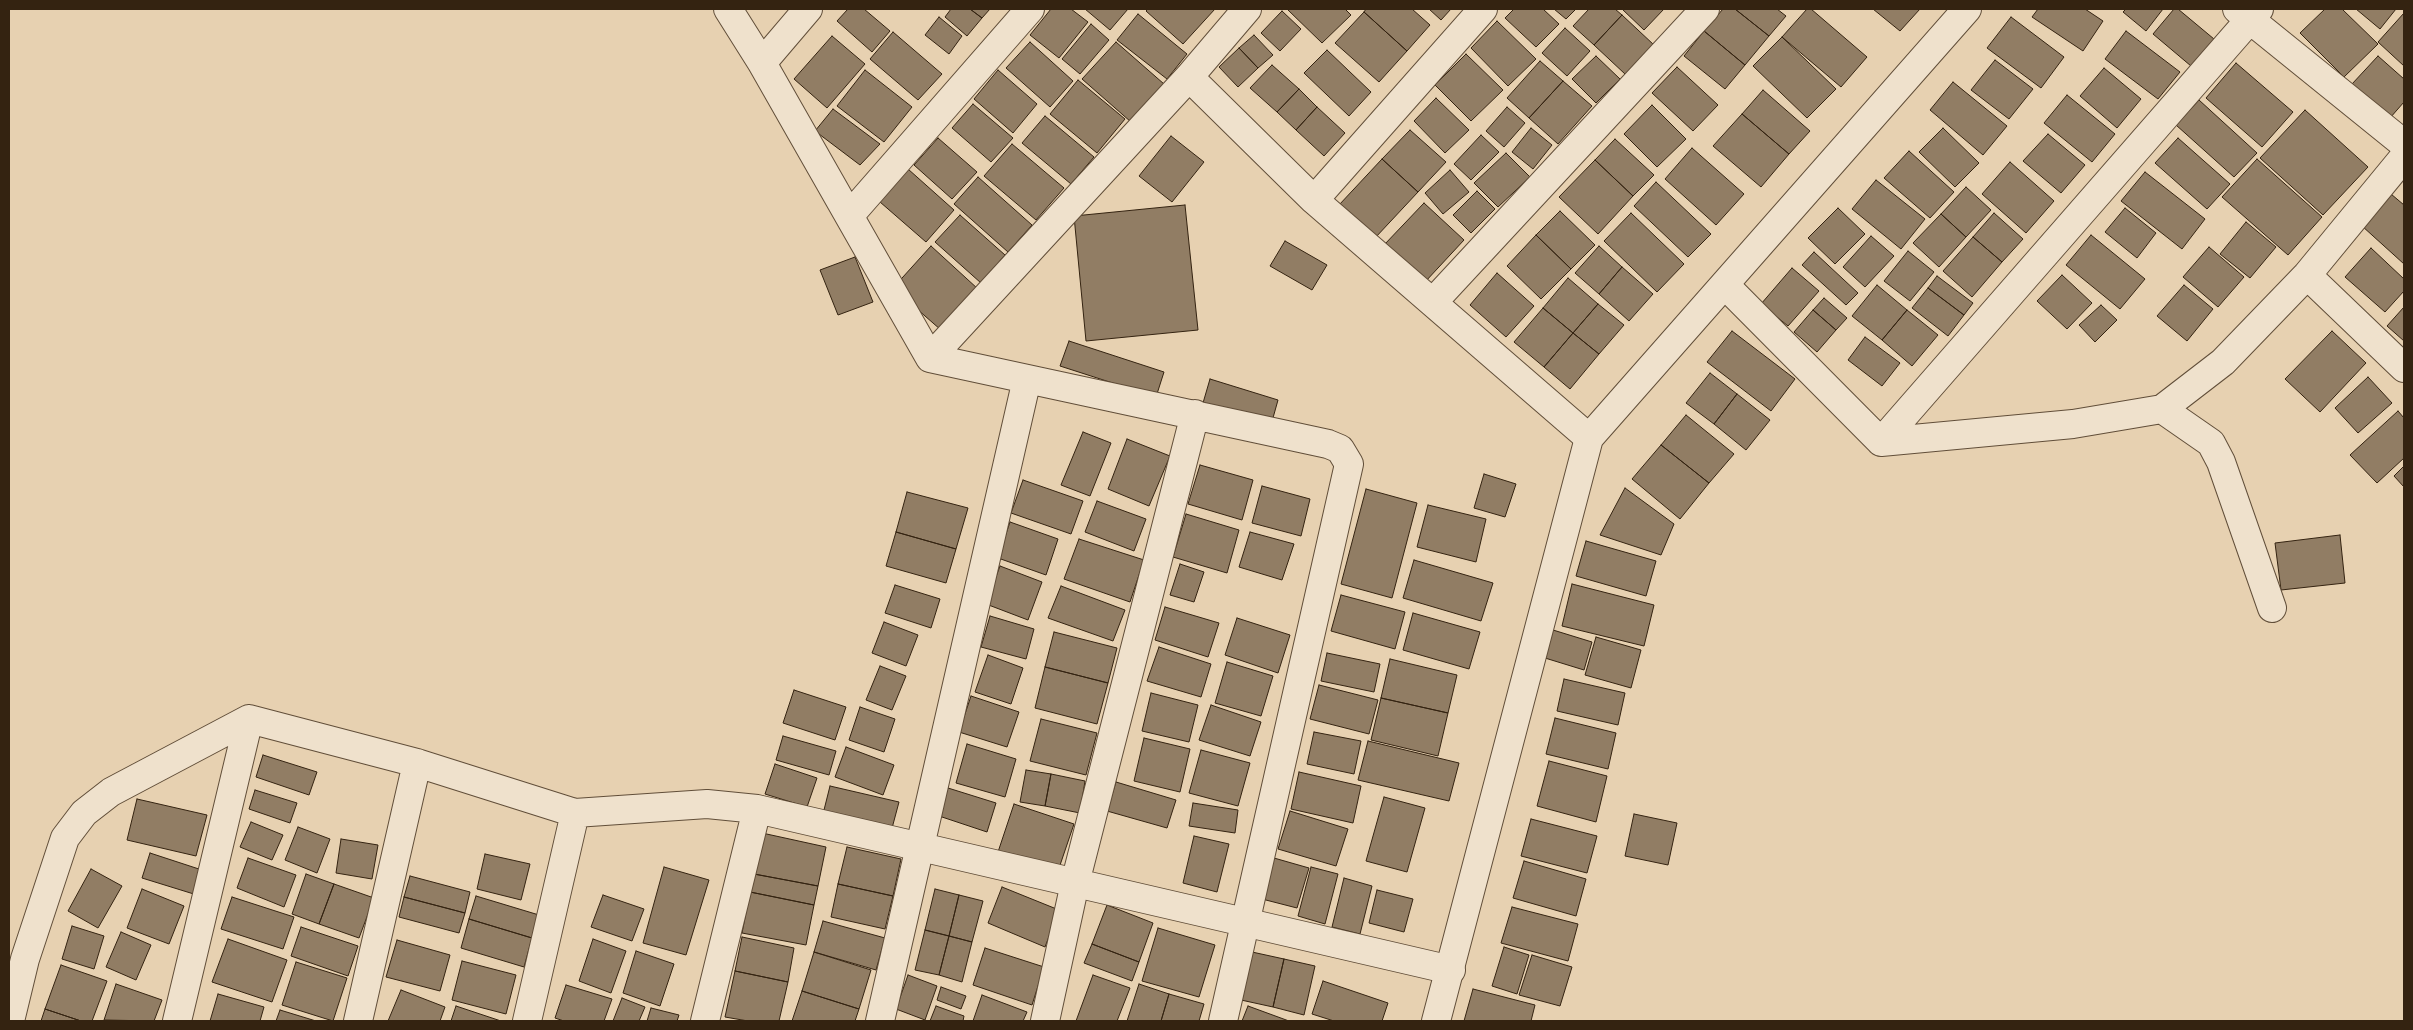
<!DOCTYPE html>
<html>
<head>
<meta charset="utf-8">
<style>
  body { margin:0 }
  #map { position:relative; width:2413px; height:1030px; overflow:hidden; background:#e7d1b1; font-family:"Old Standard TT",serif }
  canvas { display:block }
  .frame { position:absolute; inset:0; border:10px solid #342311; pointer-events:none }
</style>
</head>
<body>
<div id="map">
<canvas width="2413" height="1030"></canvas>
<div class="frame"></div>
</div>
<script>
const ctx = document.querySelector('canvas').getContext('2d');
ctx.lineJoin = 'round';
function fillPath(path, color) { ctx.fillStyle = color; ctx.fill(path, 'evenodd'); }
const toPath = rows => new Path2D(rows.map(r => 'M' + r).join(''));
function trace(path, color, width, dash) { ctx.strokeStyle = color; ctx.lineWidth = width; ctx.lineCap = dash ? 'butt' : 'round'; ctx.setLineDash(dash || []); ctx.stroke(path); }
const building = toPath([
  [848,9,864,9,890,31,872,52,837,21,848,9],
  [951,9,970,9,982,18,967,36,945,17,951,9],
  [970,9,990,9,982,18,970,9],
  [1051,9,1071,9,1088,22,1059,58,1030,35,1051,9],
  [1085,9,1128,9,1110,30,1085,9],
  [1148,9,1215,9,1183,44,1146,11,1148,9],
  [1287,9,1345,9,1351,15,1322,43,1287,9],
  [1366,9,1412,9,1430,25,1407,51,1364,12,1366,9],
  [1429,9,1451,9,1441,20,1429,9],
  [1514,9,1543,9,1559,24,1536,47,1505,18,1514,9],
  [1554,9,1576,9,1566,19,1554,9],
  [1589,9,1615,9,1622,15,1594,45,1573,26,1589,9],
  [1622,9,1664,9,1644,30,1622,9],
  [1723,9,1735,9,1769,36,1745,65,1704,31,1723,9],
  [1735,9,1777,9,1786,16,1769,36,1735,9],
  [1807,9,1811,9,1867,57,1841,87,1782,37,1807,9],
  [1873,9,1920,9,1900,31,1873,9],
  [2038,9,2085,9,2103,21,2083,51,2032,17,2038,9],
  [2126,9,2163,9,2146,31,2123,12,2126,9],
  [2174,9,2178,9,2214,39,2191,66,2153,34,2174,9],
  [2325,9,2342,9,2378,44,2344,77,2300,33,2325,9],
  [2356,9,2396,9,2380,29,2356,9],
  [1282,11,1301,29,1280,51,1261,33,1282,11],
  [1364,12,1407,51,1379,82,1335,43,1364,12],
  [2404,13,2404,66,2378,42,2404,13],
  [1138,14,1187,54,1167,79,1117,40,1138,14],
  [1622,15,1654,45,1625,74,1594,45,1622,15],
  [939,17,962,36,949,54,925,35,939,17],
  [2011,17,2064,57,2041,88,1987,48,2011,17],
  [1497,21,1536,59,1508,86,1471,48,1497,21],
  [1091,24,1109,40,1080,74,1062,59,1091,24],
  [1565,28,1590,51,1567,76,1542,53,1565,28],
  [1704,31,1745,65,1725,89,1684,56,1704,31],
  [2126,31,2180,72,2158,99,2105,59,2126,31],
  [893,32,942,74,918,100,870,59,893,32],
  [1254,35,1273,55,1258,68,1239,48,1254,35],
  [832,36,865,64,827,108,794,79,832,36],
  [1782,37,1836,89,1807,118,1753,66,1782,37],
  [1030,42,1073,81,1050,107,1006,68,1030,42],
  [1116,42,1164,84,1131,122,1082,79,1116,42],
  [1239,48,1258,68,1238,87,1219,67,1239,48],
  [1327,50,1371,92,1349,116,1304,73,1327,50],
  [1466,54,1503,90,1471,121,1435,85,1466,54],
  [1596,56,1620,79,1596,103,1572,79,1596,56],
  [2378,56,2404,79,2404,102,2390,118,2352,84,2378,56],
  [1995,60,2033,89,2009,119,1971,90,1995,60],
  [1540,61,1563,81,1529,118,1507,98,1540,61],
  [2236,63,2293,112,2262,147,2206,98,2236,63],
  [1272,65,1299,89,1277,112,1250,88,1272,65],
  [1677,67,1718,105,1693,131,1652,93,1677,67],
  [2104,68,2141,99,2117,128,2080,96,2104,68],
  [865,70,912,107,884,142,837,106,865,70],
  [998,70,1037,104,1013,133,974,99,998,70],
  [1078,80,1125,119,1097,153,1050,114,1078,80],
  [1563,81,1592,106,1558,144,1529,118,1563,81],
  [1953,82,2007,126,1983,155,1930,110,1953,82],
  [1299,89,1317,107,1296,130,1277,112,1299,89],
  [1763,90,1810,131,1789,154,1742,114,1763,90],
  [2067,95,2115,134,2092,162,2044,123,2067,95],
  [1436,98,1469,130,1445,153,1414,121,1436,98],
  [2199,100,2257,153,2234,177,2176,125,2199,100],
  [973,104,1013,138,991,162,952,128,973,104],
  [1652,105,1686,139,1657,167,1624,134,1652,105],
  [1317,107,1345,133,1324,156,1296,130,1317,107],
  [1507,107,1525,123,1504,147,1486,131,1507,107],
  [833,109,880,144,860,165,815,131,833,109],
  [2305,110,2368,167,2323,215,2260,158,2305,110],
  [1742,114,1789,154,1761,187,1713,146,1742,114],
  [1045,116,1094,157,1071,184,1022,143,1045,116],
  [1531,128,1552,145,1533,169,1512,152,1531,128],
  [1943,128,1979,163,1955,187,1919,152,1943,128],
  [1410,130,1446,162,1418,192,1382,159,1410,130],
  [2048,134,2085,165,2061,193,2023,161,2048,134],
  [1481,135,1499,152,1471,180,1454,164,1481,135],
  [1171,136,1204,162,1172,202,1139,176,1171,136],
  [938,138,977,172,952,199,914,165,938,138],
  [2178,138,2230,184,2207,209,2155,163,2178,138],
  [1615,139,1654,175,1633,196,1595,160,1615,139],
  [1012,144,1064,188,1036,220,984,176,1012,144],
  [1692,148,1744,194,1716,225,1665,179,1692,148],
  [1909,151,1954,192,1930,218,1884,178,1909,151],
  [1506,153,1530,177,1498,207,1474,183,1506,153],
  [1382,159,1418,192,1375,238,1339,205,1382,159],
  [2257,159,2322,217,2288,255,2222,197,2257,159],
  [1595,160,1633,196,1598,234,1559,197,1595,160],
  [2010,162,2054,201,2026,233,1982,194,2010,162],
  [908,169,954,210,926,242,880,202,908,169],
  [1450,170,1469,192,1443,214,1425,193,1450,170],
  [2145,172,2205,219,2182,249,2121,201,2145,172],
  [978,177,1032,225,1008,252,954,204,978,177],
  [1876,180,1925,219,1901,249,1852,209,1876,180],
  [1656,182,1711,234,1688,257,1634,206,1656,182],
  [1966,187,1991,210,1966,237,1941,214,1966,187],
  [1477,191,1495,209,1471,233,1453,215,1477,191],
  [2391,194,2404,205,2404,264,2362,226,2391,194],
  [1424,203,1464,240,1425,282,1384,245,1424,203],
  [1185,205,1198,330,1086,341,1074,216,1185,205],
  [1838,208,1865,234,1835,264,1808,238,1838,208],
  [2125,208,2156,233,2137,258,2105,232,2125,208],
  [1560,211,1595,245,1571,269,1536,235,1560,211],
  [1631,213,1684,264,1657,292,1604,241,1631,213],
  [1994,213,2023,239,2002,262,1973,237,1994,213],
  [1941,214,1966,237,1939,267,1913,243,1941,214],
  [960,215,1005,255,981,283,935,242,960,215],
  [2246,222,2276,247,2250,278,2220,254,2246,222],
  [1536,235,1571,269,1541,299,1507,266,1536,235],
  [2091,235,2145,279,2120,309,2066,265,2091,235],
  [1871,236,1894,256,1865,287,1843,267,1871,236],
  [1973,237,2002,262,1972,297,1943,271,1973,237],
  [1285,241,1327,265,1312,290,1270,266,1285,241],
  [931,246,978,289,941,330,893,288,931,246],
  [1599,246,1622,267,1599,294,1575,273,1599,246],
  [2209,247,2244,277,2218,307,2183,277,2209,247],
  [2371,248,2404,279,2404,291,2385,312,2345,277,2371,248],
  [1908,251,1934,272,1910,301,1884,281,1908,251],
  [1814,252,1858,293,1846,305,1802,265,1814,252],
  [855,257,873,302,838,315,820,270,855,257],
  [1622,267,1653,294,1629,321,1599,294,1622,267],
  [1792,268,1819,291,1788,326,1761,304,1792,268],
  [1497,273,1534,306,1506,337,1470,305,1497,273],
  [2062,275,2092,303,2067,329,2037,301,2062,275],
  [1937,276,1973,303,1964,315,1928,288,1937,276],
  [1568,278,1598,304,1573,333,1543,308,1568,278],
  [1877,285,1907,310,1882,340,1852,316,1877,285],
  [2184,285,2213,309,2187,341,2157,316,2184,285],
  [1928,288,1964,315,1948,336,1912,308,1928,288],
  [1824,298,1847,318,1836,330,1813,310,1824,298],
  [1598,304,1624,325,1599,354,1573,333,1598,304],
  [2101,305,2117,320,2095,342,2079,325,2101,305],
  [2404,307,2404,341,2387,326,2404,307],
  [1543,308,1573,333,1544,367,1514,342,1543,308],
  [1813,310,1836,330,1817,352,1794,332,1813,310],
  [1907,310,1938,335,1912,366,1882,340,1907,310],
  [1732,331,1795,379,1771,411,1707,362,1732,331],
  [2332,331,2366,363,2320,412,2285,379,2332,331],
  [1573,333,1599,354,1570,389,1544,367,1573,333],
  [1865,337,1900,363,1882,386,1848,360,1865,337],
  [1069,341,1164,372,1156,397,1060,366,1069,341],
  [1710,373,1737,394,1714,424,1686,403,1710,373],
  [2368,377,2392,403,2358,433,2335,408,2368,377],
  [1210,379,1278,400,1271,425,1203,403,1210,379],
  [1737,394,1770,420,1746,450,1714,424,1737,394],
  [2398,411,2404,418,2404,458,2377,483,2350,455,2398,411],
  [1686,415,1734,454,1709,483,1661,445,1686,415],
  [1083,432,1111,443,1090,496,1061,485,1083,432],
  [1127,439,1170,456,1149,506,1108,489,1127,439],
  [1661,445,1709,483,1680,519,1632,479,1661,445],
  [1200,465,1253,480,1242,520,1188,504,1200,465],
  [2404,466,2404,487,2394,476,2404,466],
  [1484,474,1516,484,1505,517,1474,508,1484,474],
  [1023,480,1083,501,1071,534,1011,513,1023,480],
  [1262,486,1310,499,1301,536,1252,523,1262,486],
  [1625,488,1674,524,1661,555,1600,535,1625,488],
  [1366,489,1417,503,1392,598,1341,584,1366,489],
  [907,492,968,508,956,549,896,532,907,492],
  [1097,501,1146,519,1134,551,1085,532,1097,501],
  [1428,505,1486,519,1476,562,1417,547,1428,505],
  [1186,514,1239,530,1227,573,1173,557,1186,514],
  [1010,522,1058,539,1046,575,998,558,1010,522],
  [896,532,956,549,946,583,886,566,896,532],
  [1250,532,1294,544,1282,580,1239,567,1250,532],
  [2340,535,2345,583,2281,590,2275,543,2340,535],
  [1079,539,1144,560,1130,602,1064,579,1079,539],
  [1586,541,1656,561,1646,596,1576,576,1586,541],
  [1414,560,1493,583,1481,621,1403,598,1414,560],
  [1180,564,1204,572,1194,602,1170,595,1180,564],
  [1000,566,1042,582,1028,620,986,604,1000,566],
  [1572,584,1654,605,1644,646,1562,626,1572,584],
  [895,585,940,599,931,628,885,613,895,585],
  [1061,586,1125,610,1113,641,1048,618,1061,586],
  [1341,595,1405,612,1395,649,1331,631,1341,595],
  [1165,607,1219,623,1208,657,1155,640,1165,607],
  [1413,613,1480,632,1469,669,1403,650,1413,613],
  [990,616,1034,629,1026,659,981,647,990,616],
  [1237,618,1290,635,1278,673,1225,655,1237,618],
  [884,622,918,635,906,666,872,653,884,622],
  [1553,630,1592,642,1584,670,1545,658,1553,630],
  [1054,632,1117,648,1108,683,1045,667,1054,632],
  [1596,637,1641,650,1631,688,1585,675,1596,637],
  [1159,647,1211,664,1201,697,1147,681,1159,647],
  [1327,653,1380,664,1374,692,1321,681,1327,653],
  [988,655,1023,668,1011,704,975,692,988,655],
  [1390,659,1457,675,1448,713,1381,698,1390,659],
  [1227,662,1273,676,1261,716,1215,703,1227,662],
  [880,666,906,676,892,710,866,700,880,666],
  [1045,667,1108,683,1097,724,1035,708,1045,667],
  [1564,679,1625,693,1618,725,1557,711,1564,679],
  [1319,685,1378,700,1369,734,1310,719,1319,685],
  [794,690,846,707,835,740,783,723,794,690],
  [1151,693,1198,705,1189,742,1142,731,1151,693],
  [971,696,1019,712,1007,747,959,732,971,696],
  [1381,698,1448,713,1438,756,1371,740,1381,698],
  [1211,705,1261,722,1250,756,1199,740,1211,705],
  [860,707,895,719,884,752,849,740,860,707],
  [1555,718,1616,733,1608,769,1546,754,1555,718],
  [1041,719,1097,733,1086,775,1030,761,1041,719],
  [1314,732,1361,741,1354,774,1307,764,1314,732],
  [783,736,836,751,829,775,776,760,783,736],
  [1144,738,1190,749,1180,792,1134,781,1144,738],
  [1368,741,1459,763,1449,801,1358,780,1368,741],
  [967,744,1016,759,1005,797,956,783,967,744],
  [846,747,894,765,883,795,835,777,846,747],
  [1201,750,1250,763,1238,806,1189,793,1201,750],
  [263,755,317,772,309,795,256,777,263,755],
  [1549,761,1607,776,1596,822,1537,806,1549,761],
  [775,764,817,778,807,807,765,794,775,764],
  [1026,770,1051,774,1045,806,1020,802,1026,770],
  [1299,772,1361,786,1353,823,1291,809,1299,772],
  [1051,774,1085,781,1080,813,1045,806,1051,774],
  [1116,782,1176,800,1167,828,1107,811,1116,782],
  [830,786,899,802,891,832,823,814,830,786],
  [948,788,996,803,987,832,939,816,948,788],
  [255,790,297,803,290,823,249,809,255,790],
  [1384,797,1425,808,1407,872,1366,861,1384,797],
  [137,799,207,815,196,856,127,840,137,799],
  [1193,803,1238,810,1235,833,1189,826,1193,803],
  [1014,804,1074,824,1057,874,997,855,1014,804],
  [1290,811,1348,829,1336,866,1278,849,1290,811],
  [1634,814,1677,823,1668,865,1625,856,1634,814],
  [1531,819,1597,836,1587,873,1521,856,1531,819],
  [251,822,283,835,272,860,240,847,251,822],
  [298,827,330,839,317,873,285,860,298,827],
  [762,833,826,847,818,886,754,874,762,833],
  [1194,836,1229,844,1217,892,1183,883,1194,836],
  [341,839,378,845,372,879,336,873,341,839],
  [847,847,901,859,893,896,838,884,847,847],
  [150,853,205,871,197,895,142,878,150,853],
  [485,854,530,864,521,900,477,889,485,854],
  [248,858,296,875,284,907,237,888,248,858],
  [1274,858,1309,868,1297,908,1262,899,1274,858],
  [1524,861,1586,879,1576,916,1513,898,1524,861],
  [664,867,709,880,686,955,643,943,664,867],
  [1311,867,1338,874,1325,924,1298,916,1311,867],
  [91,869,122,886,98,928,68,911,91,869],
  [306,874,334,884,319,924,292,914,306,874],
  [754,874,818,886,814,905,750,892,754,874],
  [410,876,470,892,465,913,404,897,410,876],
  [1344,878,1372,886,1360,934,1332,927,1344,878],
  [334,884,374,898,359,938,319,924,334,884],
  [838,884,893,896,885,929,831,917,838,884],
  [1002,887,1059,910,1045,947,988,923,1002,887],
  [142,889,184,906,169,944,127,928,142,889],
  [935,889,959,895,949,936,925,930,935,889],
  [1377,890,1413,899,1404,932,1369,923,1377,890],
  [750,892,814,905,806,945,742,933,750,892],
  [603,895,644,909,632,941,591,927,603,895],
  [959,895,983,901,972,942,949,936,959,895],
  [476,896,539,915,532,938,469,919,476,896],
  [232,897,294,917,283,949,221,929,232,897],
  [404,897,465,913,459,933,399,917,404,897],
  [1107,905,1153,923,1139,962,1092,944,1107,905],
  [1512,907,1578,924,1568,961,1501,943,1512,907],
  [469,919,532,938,524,967,461,948,469,919],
  [823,921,885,938,876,970,814,952,823,921],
  [72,926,104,936,94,969,62,959,72,926],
  [301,927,358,946,348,976,291,956,301,927],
  [1158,928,1215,945,1199,997,1142,981,1158,928],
  [925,930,949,936,939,975,915,970,925,930],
  [121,932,151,945,136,980,106,967,121,932],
  [949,936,972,942,962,982,939,975,949,936],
  [742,937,794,948,788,982,735,971,742,937],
  [228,939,287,960,272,1002,212,982,228,939],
  [593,939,626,951,611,993,579,981,593,939],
  [397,940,450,955,440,991,386,977,397,940],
  [1092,944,1139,962,1132,981,1084,963,1092,944],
  [1504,947,1529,955,1517,994,1492,986,1504,947],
  [985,948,1044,967,1032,1005,973,985,985,948],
  [636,951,674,964,660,1006,623,993,636,951],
  [814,952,871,970,859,1009,802,991,814,952],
  [1252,952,1284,959,1273,1007,1241,1000,1252,952],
  [1532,955,1572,967,1560,1006,1519,995,1532,955],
  [1284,959,1315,966,1304,1015,1273,1007,1284,959],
  [462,961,516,975,506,1014,452,1000,462,961],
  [296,962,347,978,333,1021,282,1005,296,962],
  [61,965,107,981,92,1021,81,1021,45,1009,61,965],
  [735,971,788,982,779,1021,748,1021,725,1017,735,971],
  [908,975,937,986,925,1020,896,1009,908,975],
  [1093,975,1130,988,1117,1021,1076,1021,1093,975],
  [1323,981,1388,1003,1382,1021,1334,1021,1312,1014,1323,981],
  [116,984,162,1000,154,1021,104,1020,116,984],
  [1139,984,1169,994,1161,1021,1127,1021,1139,984],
  [566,985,612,999,604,1021,564,1021,555,1018,566,985],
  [941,987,966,996,961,1009,937,1000,941,987],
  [1473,989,1535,1005,1531,1021,1464,1021,1473,989],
  [401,990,445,1007,440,1021,388,1021,401,990],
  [802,991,859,1009,855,1021,792,1021,802,991],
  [218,994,264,1007,260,1021,210,1021,218,994],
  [1169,994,1204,1004,1199,1021,1161,1021,1169,994],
  [982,995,1027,1012,1023,1021,973,1021,982,995],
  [622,998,645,1007,639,1021,613,1021,622,998],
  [456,1006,501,1021,451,1021,456,1006],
  [936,1006,964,1016,963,1021,930,1021,936,1006],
  [1248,1006,1289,1021,1242,1021,1248,1006],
  [651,1008,679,1015,677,1021,647,1021,651,1008],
  [45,1009,81,1021,41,1021,45,1009],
  [280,1010,316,1021,276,1021,280,1010]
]);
fillPath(building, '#917d64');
trace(building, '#342311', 1);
const minor = toPath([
  [728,9,762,63,930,358,1328,444,1340,449,1349,464,1223,1021],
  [2237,9,2404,144],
  [762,63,808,9],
  [1189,77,1314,200,1589,438],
  [1314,200,1483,9],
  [850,215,1030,9],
  [2307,275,2404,368],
  [1725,285,1881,442,2259,9],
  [1434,301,1705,9],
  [930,358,1189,77,1247,9],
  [2162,409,2211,443,2221,462,2272,608],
  [1881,442,2073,424,2162,409,2223,362,2307,275,2404,157],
  [10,1021,25,959,65,838,84,813,111,792,249,719,417,763,575,813,707,804,757,809,1451,970],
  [177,1021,249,719],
  [358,1021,417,763],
  [527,1021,575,813],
  [705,1021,757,809],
  [880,1021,1027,379],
  [1045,1021,1075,883,1195,414]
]);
const tertiary = toPath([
  [1436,1021,1589,438,1967,9]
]);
trace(minor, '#614e39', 30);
trace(tertiary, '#614e39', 30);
trace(minor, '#efe1cc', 28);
trace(tertiary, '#efe1cc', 28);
</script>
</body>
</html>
